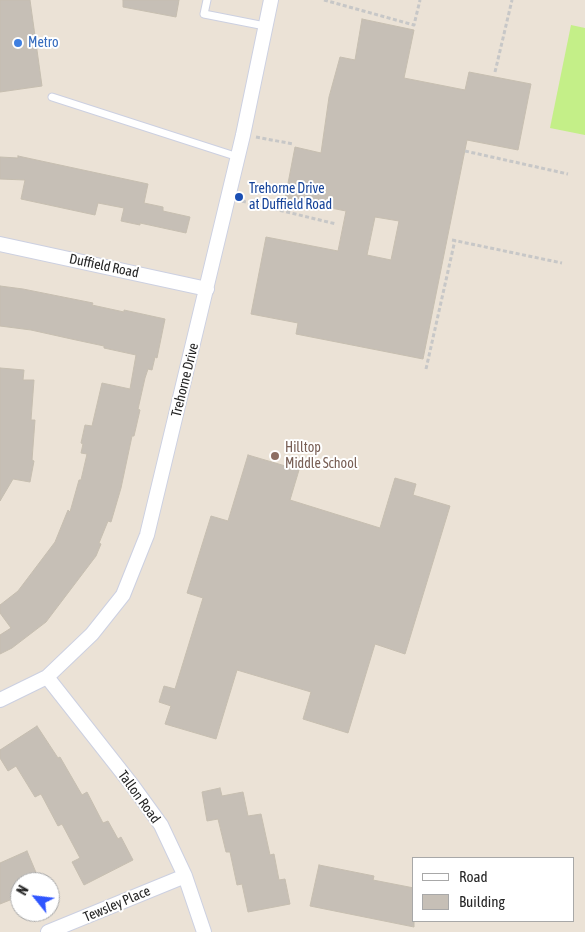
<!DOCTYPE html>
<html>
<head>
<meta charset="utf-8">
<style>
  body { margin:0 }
  #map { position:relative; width:585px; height:932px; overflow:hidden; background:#ebe2d6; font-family:"Asap Condensed",sans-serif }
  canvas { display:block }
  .legend { position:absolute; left:412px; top:857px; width:162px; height:65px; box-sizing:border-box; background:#fff; border:1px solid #a8a8a8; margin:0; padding:6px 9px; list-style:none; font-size:15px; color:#262626 }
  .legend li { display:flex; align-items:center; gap:10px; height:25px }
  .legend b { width:25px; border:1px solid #a8a8a8 }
  .north { position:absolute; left:10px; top:872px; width:50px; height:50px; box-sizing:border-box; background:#fff; border:1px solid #a8a8a8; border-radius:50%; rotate:299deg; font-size:14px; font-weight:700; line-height:20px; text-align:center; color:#262626 }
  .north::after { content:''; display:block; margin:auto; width:18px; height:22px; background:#2f56ff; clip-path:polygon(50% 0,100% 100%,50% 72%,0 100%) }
</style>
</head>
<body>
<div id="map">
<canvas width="585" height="932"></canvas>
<ul class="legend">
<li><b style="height:6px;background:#fff"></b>Road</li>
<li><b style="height:14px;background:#c6bfb6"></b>Building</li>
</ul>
<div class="north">N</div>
</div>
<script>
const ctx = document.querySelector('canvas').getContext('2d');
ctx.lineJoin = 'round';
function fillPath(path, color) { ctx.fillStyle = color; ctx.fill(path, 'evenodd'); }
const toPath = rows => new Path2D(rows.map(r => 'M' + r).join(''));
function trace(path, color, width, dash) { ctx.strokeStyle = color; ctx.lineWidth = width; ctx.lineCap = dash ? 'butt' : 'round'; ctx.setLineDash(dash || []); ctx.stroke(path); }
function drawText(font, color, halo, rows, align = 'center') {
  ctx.font = font + ' "Asap Condensed",sans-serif'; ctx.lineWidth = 4; ctx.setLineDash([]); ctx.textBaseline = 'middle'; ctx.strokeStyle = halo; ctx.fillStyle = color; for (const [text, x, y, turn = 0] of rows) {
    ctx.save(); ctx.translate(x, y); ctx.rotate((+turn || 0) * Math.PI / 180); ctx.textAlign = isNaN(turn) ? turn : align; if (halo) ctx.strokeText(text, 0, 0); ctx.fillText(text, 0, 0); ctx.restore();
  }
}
fillPath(toPath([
  [571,25,585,28,585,135,550,128]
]), '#c4ef88');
const building = toPath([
  [0,0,30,0,42,86,0,92,0,0],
  [123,0,179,0,176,17,123,7,123,0],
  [362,19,414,30,404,78,465,90,469,72,531,84,518,150,467,140,423,359,296,334,298,323,251,314,266,237,338,251,346,211,285,199,295,147,321,153,329,97,340,57,355,60,362,19],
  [375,217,399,221,391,260,367,255,375,217],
  [18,156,148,184,144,203,163,207,163,211,190,217,186,233,140,223,140,225,121,221,124,208,98,203,95,215,21,199,25,180,0,179,0,157,18,158,18,156],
  [0,286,23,289,93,303,92,305,124,312,124,310,165,319,157,358,155,357,152,370,148,369,145,378,138,409,140,410,134,436,132,436,121,488,111,522,108,521,99,543,101,544,96,556,46,622,12,648,0,654,0,635,11,628,0,613,0,605,18,591,55,542,68,510,70,512,79,480,81,480,87,454,81,453,83,444,81,443,85,425,92,426,102,383,130,389,136,355,104,348,104,346,76,340,31,330,0,326,0,286],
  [0,368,24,370,23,380,34,380,31,420,35,420,32,460,34,461,30,482,13,479,0,501,0,368],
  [248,455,299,470,290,500,380,528,395,478,416,484,413,495,450,506,405,654,375,644,348,733,303,719,311,692,237,670,216,739,165,724,171,706,159,702,164,686,175,689,203,598,187,593,211,516,228,521,248,455],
  [37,726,58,758,60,757,82,795,87,792,103,823,108,821,118,839,121,837,133,860,84,885,72,862,80,858,62,824,58,826,41,794,35,797,16,766,8,771,0,758,0,750,37,726],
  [220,788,222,796,243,792,248,816,261,814,270,855,274,854,279,880,285,879,290,904,248,912,242,884,237,885,230,852,226,852,218,819,207,821,202,792,220,788],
  [27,851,40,882,20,882,20,896,0,904,0,863,27,851],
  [319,865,374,876,373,880,414,888,414,927,310,906,319,865]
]);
fillPath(building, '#c6bfb6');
trace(building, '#c6beb0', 1);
const service = toPath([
  [207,0,204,14,265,26],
  [52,97,238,157]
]);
const minor = toPath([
  [0,244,207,289],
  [47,677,132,785,161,825,185,876,204,932],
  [0,700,47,677,92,634,123,595,147,535,243,135,271,0],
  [48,932,185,876]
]);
trace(service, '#ccd0e1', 9);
trace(minor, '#ccd0e1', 16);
trace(toPath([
  [324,0,414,25,420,0],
  [495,72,512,0],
  [256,137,293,144],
  [465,151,568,174],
  [242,201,336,224],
  [452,240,562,263],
  [426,369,455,240]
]), '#c7c7c7', 3, [4, 2.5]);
trace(service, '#fff', 7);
trace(minor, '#fff', 14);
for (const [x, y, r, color] of [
  [18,43,5,"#3f7fe0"],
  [239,197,5,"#1a4fb4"],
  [275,456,5,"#8d6e63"]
]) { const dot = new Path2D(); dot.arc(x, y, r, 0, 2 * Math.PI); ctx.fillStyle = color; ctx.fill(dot); trace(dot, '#fff', 2); }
drawText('14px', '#366cbe', '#fff', [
  ["Metro",28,43]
], 'left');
drawText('14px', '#164399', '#fff', [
  ["Trehorne Drive",249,189],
  ["at Duffield Road",249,205]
], 'left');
drawText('14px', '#262626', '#fff', [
  ["Duffield Road",104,266,12],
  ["Trehorne Drive",185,380,-76],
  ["Tallon Road",139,797,54],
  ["Tewsley Place",117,904,-23]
]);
drawText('14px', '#785e54', '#fff', [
  ["Hilltop",285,448],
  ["Middle School",285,464]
], 'left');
</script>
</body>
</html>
